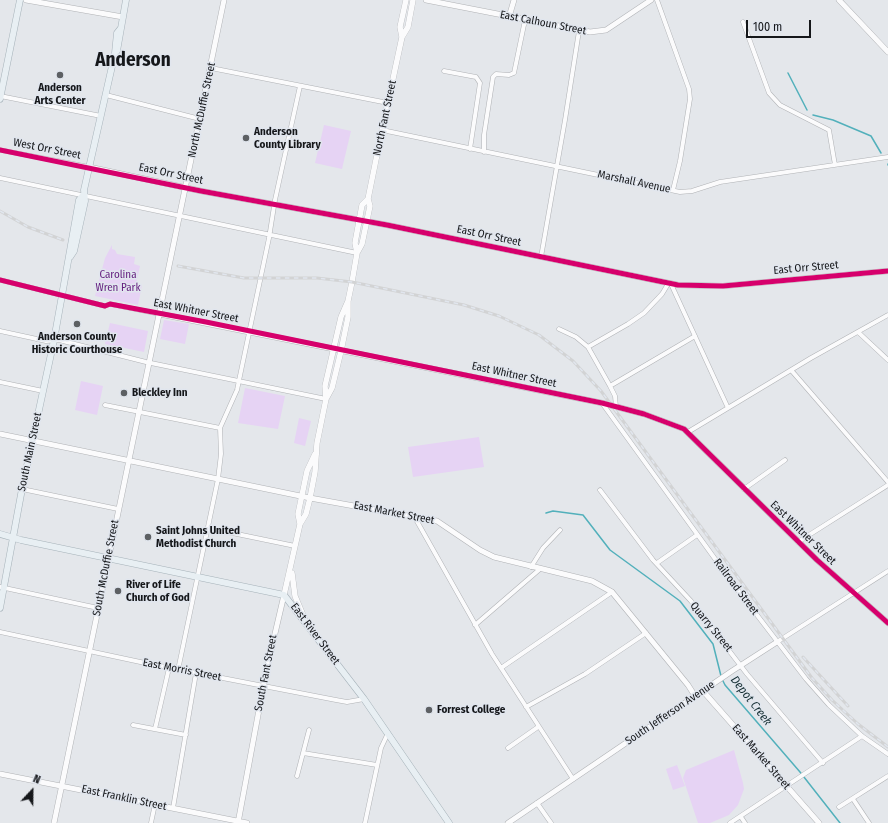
<!DOCTYPE html>
<html>
<head>
<meta charset="utf-8">
<style>
  body { margin:0 }
  #map { position:relative; width:888px; height:823px; overflow:hidden; background:#e4e7eb; font-family:"Fira Sans Condensed",sans-serif }
  canvas { display:block }
  .north { position:absolute; left:12px; top:771px; width:40px; height:40px; -webkit-text-stroke:3px #e1e6ee; paint-order:stroke; rotate:22deg; font-size:11px; font-weight:700; line-height:16px; text-align:center; color:#15171a }
  .north::after { content:''; display:block; margin:auto; width:14px; height:18px; background:#15171a; clip-path:polygon(50% 0,100% 100%,50% 72%,0 100%) }
  .scale { position:absolute; left:746px; top:20px; width:65px; height:18px; box-sizing:border-box; border:2px solid #15171a; border-top:0; padding-left:5px; font-size:12px; line-height:14px; white-space:nowrap; color:#15171a; -webkit-text-stroke:3px #e1e6ee; paint-order:stroke }
</style>
</head>
<body>
<div id="map">
<canvas width="888" height="823"></canvas>
<div class="north">N</div>
<div class="scale">100 m</div>
</div>
<script>
const ctx = document.querySelector('canvas').getContext('2d');
ctx.lineJoin = 'round';
function fillPath(path, color) { ctx.fillStyle = color; ctx.fill(path, 'evenodd'); }
const toPath = rows => new Path2D(rows.map(r => 'M' + r).join(''));
function trace(path, color, width, dash) { ctx.strokeStyle = color; ctx.lineWidth = width; ctx.lineCap = dash ? 'butt' : 'round'; ctx.setLineDash(dash || []); ctx.stroke(path); }
function drawText(font, color, halo, rows, align = 'center') {
  ctx.font = font + ' "Fira Sans Condensed",sans-serif'; ctx.lineWidth = 3; ctx.setLineDash([]); ctx.textBaseline = 'middle'; ctx.strokeStyle = halo; ctx.fillStyle = color; for (const [text, x, y, turn = 0] of rows) {
    ctx.save(); ctx.translate(x, y); ctx.rotate((+turn || 0) * Math.PI / 180); ctx.textAlign = isNaN(turn) ? turn : align; if (halo) ctx.strokeText(text, 0, 0); ctx.fillText(text, 0, 0); ctx.restore();
  }
}
fillPath(toPath([
  [324,125,351,131,342,169,315,163],
  [112,245,112,249,115,250,117,254,135,257,134,264,140,266,136,284,142,285,138,305,95,296,105,258],
  [164,320,189,324,185,344,160,339],
  [110,323,148,331,144,352,105,344],
  [81,381,103,386,97,415,75,410],
  [245,388,285,396,278,429,238,423],
  [299,418,311,421,305,446,294,443],
  [479,437,484,467,413,477,408,447],
  [734,750,743,783,744,789,738,805,729,815,710,823,698,823,683,778,686,770],
  [677,765,685,786,673,790,666,769]
]), '#e6d3f4');
trace(toPath([
  [788,73,807,110],
  [813,115,833,120,871,136,881,153],
  [888,164,888,165],
  [546,513,553,511,583,515,610,550,680,601,713,644,721,676],
  [722,679,725,685,800,772,840,823]
]), '#52b0bb', 1.5);
const minor = toPath([
  [657,0,689,89,690,99,680,161,673,190],
  [743,22,769,93,780,105,829,130,835,165],
  [211,68,388,103],
  [444,71,476,77,480,83,470,149],
  [106,95,200,119],
  [0,96,101,116],
  [382,130,680,192,692,191,720,182,888,157],
  [0,150,89,167],
  [484,152,484,135,493,77,496,74,509,75,514,73,525,20],
  [0,178,357,253],
  [541,257,565,120,579,31],
  [0,280,105,306,110,304,160,314],
  [671,284,728,408],
  [559,329,576,337,588,347,610,386,615,396,616,407],
  [0,331,46,341,59,340,146,362,326,399],
  [858,332,888,360],
  [588,347,628,324,644,313,662,294,668,284],
  [791,370,888,482],
  [0,382,43,391],
  [610,386,695,336],
  [602,403,734,585,806,679,829,705,862,736,888,754],
  [105,405,220,428],
  [688,432,811,358,888,315],
  [22,489,118,509],
  [744,489,785,460],
  [600,490,653,560,691,601,747,674,823,763],
  [414,516,492,654,573,779],
  [208,528,295,546],
  [798,542,888,485],
  [657,563,697,535],
  [531,567,543,548,560,530],
  [0,587,98,608],
  [475,625,540,569],
  [0,632,145,663,336,700,347,702,364,699],
  [777,642,888,571],
  [501,668,612,592],
  [178,670,218,479,221,454,220,428,237,390,269,238,275,200,300,86],
  [526,707,585,674,646,633],
  [133,725,186,735],
  [155,729,169,668],
  [508,748,538,727],
  [303,753,377,765],
  [297,776,309,730],
  [853,799,869,823],
  [537,803,551,823],
  [839,807,888,776],
  [173,808,196,673],
  [741,817,745,823],
  [151,823,155,804],
  [365,823,381,748,388,733],
  [730,823,862,736]
]);
const tertiary = toPath([
  [26,0,123,17],
  [426,0,590,32,606,30,651,0],
  [839,0,888,52],
  [509,17,514,0],
  [89,167,201,191,387,225,678,285,723,286,888,271],
  [160,314,602,403,644,414,684,429,817,560,888,623],
  [0,434,310,498,437,521,480,550,494,557,592,581,612,592,688,685,695,696],
  [703,691,819,823],
  [0,774,247,823],
  [54,823,224,0],
  [238,823,266,672,284,595],
  [508,823,732,671,777,642]
]);
const secondary = toPath([
  [402,37,400,27,406,0],
  [357,253,355,243,362,205,368,199],
  [326,399,325,386,341,317,348,301],
  [300,524,298,514,307,471,315,454],
  [292,573,295,596,305,620],
  [284,595,300,524,306,514,310,498,315,472,317,443,326,399,332,388,341,351,348,317,348,301,352,282,357,253,362,244,370,206,368,199,382,130,402,37,408,27,413,0]
]);
const primary = toPath([
  [117,51,126,0],
  [0,99,20,0],
  [70,257,74,251,85,201,84,190,115,53,117,33,121,28],
  [0,534,21,540,284,595,364,699,449,823],
  [0,608,22,489,54,340,79,200,83,195]
]);
trace(minor, '#b0b2b5', 5);
trace(tertiary, '#b0b2b5', 6);
trace(secondary, '#b0b2b5', 6);
trace(primary, '#a6b2b9', 7);
trace(minor, '#fbfbfc', 4);
trace(tertiary, '#fbfbfc', 5);
trace(secondary, '#fbfbfc', 5.5);
trace(primary, '#e8eff3', 6);
const rail = toPath([
  [0,211,28,227,63,240],
  [178,266,244,278,317,278,352,282,464,305,499,316,539,335,573,361,601,391,812,678,832,700,858,724,888,747],
  [803,657,848,706]
]);
trace(rail, '#d2d3d4', 3);
trace(rail, '#e1e6ee', 1.5, [4.5]);
trace(toPath([
  [0,150,201,191,387,225,678,285,723,286,888,271],
  [0,280,105,306,110,304,206,322,602,403,644,414,684,429,817,560,888,623]
]), '#d6006c', 5);
for (const [x, y, r, color] of [
  [60,75,4,"#5d6063"],
  [246,138,4,"#5d6063"],
  [77,324,4,"#5d6063"],
  [124,393,4,"#5d6063"],
  [148,537,4,"#5d6063"],
  [118,591,4,"#5d6063"],
  [429,710,4,"#5d6063"]
]) { const dot = new Path2D(); dot.arc(x, y, r, 0, 2 * Math.PI); ctx.fillStyle = color; ctx.fill(dot); trace(dot, '#e1e6ee', 1.5); }
drawText('11px', '#15171a', '#e1e6ee', [
  ["East Calhoun Street",543,23,11],
  ["North McDuffie Street",202,110,-78],
  ["North Fant Street",385,118,-78],
  ["West Orr Street",47,149,11],
  ["East Orr Street",171,174,12],
  ["Marshall Avenue",634,182,12],
  ["East Orr Street",489,236,12],
  ["East Orr Street",806,268,-5],
  ["East Whitner Street",196,311,11],
  ["East Whitner Street",514,375,12],
  ["South Main Street",30,452,-78],
  ["East Market Street",394,513,11],
  ["East Whitner Street",803,533,44],
  ["South McDuffie Street",106,568,-79],
  ["Railroad Street",736,587,53],
  ["Quarry Street",711,627,51],
  ["East River Street",315,634,53],
  ["East Morris Street",182,670,11],
  ["South Fant Street",266,673,-79],
  ["South Jefferson Avenue",670,713,-34],
  ["East Market Street",761,757,49],
  ["East Franklin Street",124,798,12]
]);
drawText('bold 11px', '#15171a', '#e1e6ee', [
  ["Anderson",60,88,"center"],
  ["Arts Center",60,101,"center"],
  ["Anderson",254,132],
  ["County Library",254,145],
  ["Anderson County",77,337,"center"],
  ["Historic Courthouse",77,350,"center"],
  ["Bleckley Inn",132,393],
  ["Saint Johns United",156,531],
  ["Methodist Church",156,544],
  ["River of Life",126,585],
  ["Church of God",126,598],
  ["Forrest College",437,710]
], 'left');
drawText('11px', '#631c7e', '#e1e6ee', [
  ["Carolina",118,275],
  ["Wren Park",118,288]
]);
drawText('italic 12px', '#152e32', '#e1e6ee', [
  ["Depot Creek",751,701,52]
]);
drawText('bold 19px', '#15171a', '#e1e6ee', [
  ["Anderson",133,61]
]);
</script>
</body>
</html>
